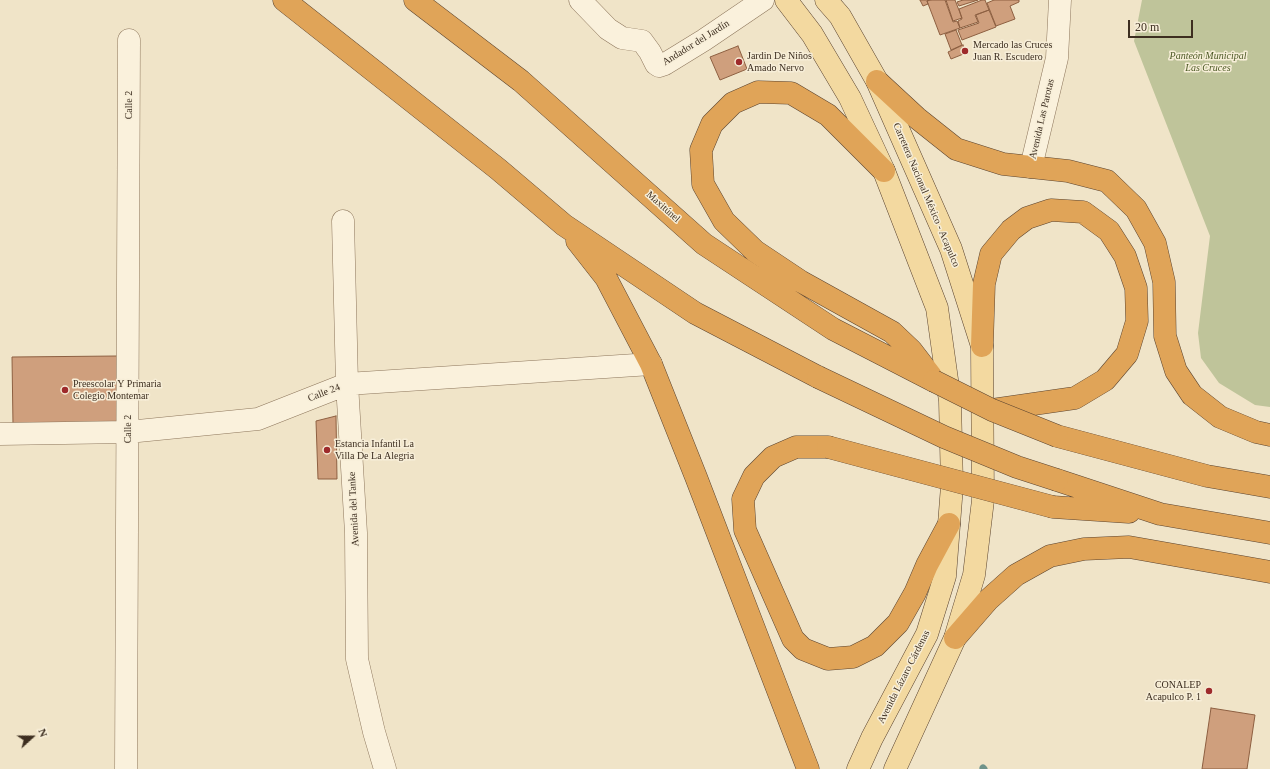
<!DOCTYPE html>
<html>
<head>
<meta charset="utf-8">
<style>
  body { margin:0 }
  #map { position:relative; width:1270px; height:769px; overflow:hidden; background:#f0e4c8; font-family:"Times New Roman",serif }
  canvas { display:block }
  .north { position:absolute; left:12px; top:717px; width:40px; height:40px; -webkit-text-stroke:3px #f7eed8; paint-order:stroke; rotate:69deg; font-size:11px; font-weight:700; line-height:16px; text-align:center; color:#3d2e20 }
  .north::after { content:''; display:block; margin:auto; width:14px; height:18px; background:#3d2e20; clip-path:polygon(50% 0,100% 100%,50% 72%,0 100%) }
  .scale { position:absolute; left:1128px; top:20px; width:65px; height:18px; box-sizing:border-box; border:2px solid #3d2e20; border-top:0; padding-left:5px; font-size:12px; line-height:14px; white-space:nowrap; color:#3d2e20; -webkit-text-stroke:3px #f7eed8; paint-order:stroke }
</style>
</head>
<body>
<div id="map">
<canvas width="1270" height="769"></canvas>
<div class="north">N</div>
<div class="scale">20 m</div>
</div>
<script>
const ctx = document.querySelector('canvas').getContext('2d');
ctx.lineJoin = 'round';
function fillPath(path, color) { ctx.fillStyle = color; ctx.fill(path, 'evenodd'); }
const toPath = rows => new Path2D(rows.map(r => 'M' + r).join(''));
function trace(path, color, width, dash) { ctx.strokeStyle = color; ctx.lineWidth = width; ctx.lineCap = dash ? 'butt' : 'round'; ctx.setLineDash(dash || []); ctx.stroke(path); }
function drawText(font, color, halo, rows, align = 'center') {
  ctx.font = font + ' "Times New Roman",serif'; ctx.lineWidth = 3; ctx.setLineDash([]); ctx.textBaseline = 'middle'; ctx.strokeStyle = halo; ctx.fillStyle = color; for (const [text, x, y, turn = 0] of rows) {
    ctx.save(); ctx.translate(x, y); ctx.rotate((+turn || 0) * Math.PI / 180); ctx.textAlign = isNaN(turn) ? turn : align; if (halo) ctx.strokeText(text, 0, 0); ctx.fillText(text, 0, 0); ctx.restore();
  }
}
fillPath(toPath([
  [1142,0,1270,0,1270,407,1255,405,1219,383,1201,358,1198,333,1210,236,1134,41]
]), '#bfc49a');
trace(toPath([
  [983,768,984,769]
]), '#6f938a', 7);
const building = toPath([
  [920,0,929,0,927,1,928,4,923,6,920,0],
  [931,0,945,0,953,22,957,21,960,28,940,35,927,1,931,0],
  [946,0,955,0,962,18,953,21,946,0],
  [963,0,978,0,959,6,957,2,963,0],
  [982,0,985,0,989,10,975,15,978,22,960,28,958,21,962,19,959,9,982,0],
  [994,0,1019,0,1019,2,1010,6,1015,19,996,26,987,3,994,0],
  [989,10,996,27,962,40,958,30,979,23,976,15,989,10],
  [956,30,962,45,951,50,945,34,956,30],
  [963,45,966,53,951,59,948,52,963,45],
  [738,46,747,69,720,80,710,57,738,46],
  [118,356,118,424,13,425,12,357,118,356],
  [336,416,337,479,318,479,316,421,336,416],
  [1211,708,1255,715,1247,769,1202,769,1211,708]
]);
fillPath(building, '#cf9f7d');
trace(building, '#8d5f41', 1);
const minor = toPath([
  [580,0,608,29,622,38,642,41,650,52,656,64,659,66,665,64,704,40,763,0],
  [1031,167,1057,58,1060,0],
  [343,221,347,384,356,533,357,659,374,732,385,769],
  [0,434,128,432,258,419,347,384,651,364],
  [126,769,129,40]
]);
const major = toPath([
  [786,0,812,34,850,98,884,171,937,308,950,401,952,486,945,576,927,634,872,738,858,769],
  [826,0,840,16,877,81,951,249,982,346,983,500,974,575,955,638,895,769]
]);
const highway = toPath([
  [284,0,498,169,564,225,695,313,818,377],
  [415,0,521,81,704,244,833,329,934,381],
  [877,81,917,118,956,149,1003,164,1068,171,1107,181,1136,209,1155,243,1164,282,1165,336,1176,371,1192,395,1220,417,1256,432,1270,435],
  [884,171,828,115,791,93,758,92,733,103,712,124,701,150,703,184,724,221,755,251,800,281,892,332,911,350,931,376],
  [577,241,606,278,651,364,696,477,808,769],
  [982,346,984,284,991,254,1011,230,1027,218,1051,210,1083,212,1109,231,1125,256,1136,288,1137,321,1127,354,1105,380,1075,398,992,410],
  [1057,436,1207,476,1270,487],
  [828,447,796,447,773,457,754,476,743,499,745,530,793,639,803,649,828,659,853,657,875,646,898,623,915,593,927,565,949,524],
  [1057,480,1160,514,1270,533],
  [1053,507,1129,512],
  [955,638,988,600,1016,575,1050,556,1084,549,1129,547,1270,572]
]);
trace(minor, '#8d765c', 23);
trace(major, '#5b4430', 23);
trace(highway, '#5b4430', 23);
trace(minor, '#faf1dc', 22);
trace(major, '#f3d9a0', 22);
trace(highway, '#e0a458', 22);
const highwayBridge = toPath([
  [818,377,944,437,1017,467,1057,480],
  [934,381,992,410,1057,436],
  [828,447,1053,507]
]);
trace(highwayBridge, '#5b4430', 23, []);
trace(highwayBridge, '#e0a458', 22);
for (const [x, y, r, color] of [
  [965,51,4,"#9e2a2b"],
  [739,62,4,"#9e2a2b"],
  [65,390,4,"#9e2a2b"],
  [327,450,4,"#9e2a2b"],
  [1209,691,4,"#9e2a2b"]
]) { const dot = new Path2D(); dot.arc(x, y, r, 0, 2 * Math.PI); ctx.fillStyle = color; ctx.fill(dot); trace(dot, '#f7eed8', 1.5); }
drawText('10px', '#3d2e20', '#f7eed8', [
  ["Andador del Jardín",696,43,-32],
  ["Calle 2",129,105,-90],
  ["Avenida Las Parotas",1042,119,-77],
  ["Carretera Nacional México - Acapulco",926,195,67],
  ["Maxitúnel",663,207,42],
  ["Calle 24",324,393,-21],
  ["Calle 2",128,429,-90],
  ["Avenida del Tanke",354,509,-93],
  ["Avenida Lázaro Cárdenas",904,677,-63]
]);
drawText('10px', '#3d2e20', '#f7eed8', [
  ["Mercado las Cruces",973,45],
  ["Juan R. Escudero",973,57],
  ["Jardin De Niños",747,56],
  ["Amado Nervo",747,68],
  ["Preescolar Y Primaria",73,384],
  ["Colegio Montemar",73,396],
  ["Estancia Infantil La",335,444],
  ["Villa De La Alegria",335,456],
  ["CONALEP",1201,685,"right"],
  ["Acapulco P. 1",1201,697,"right"]
], 'left');
drawText('italic 10px', '#4d5a26', '#f7eed8', [
  ["Panteón Municipal",1208,56],
  ["Las Cruces",1208,68]
]);
</script>
</body>
</html>
